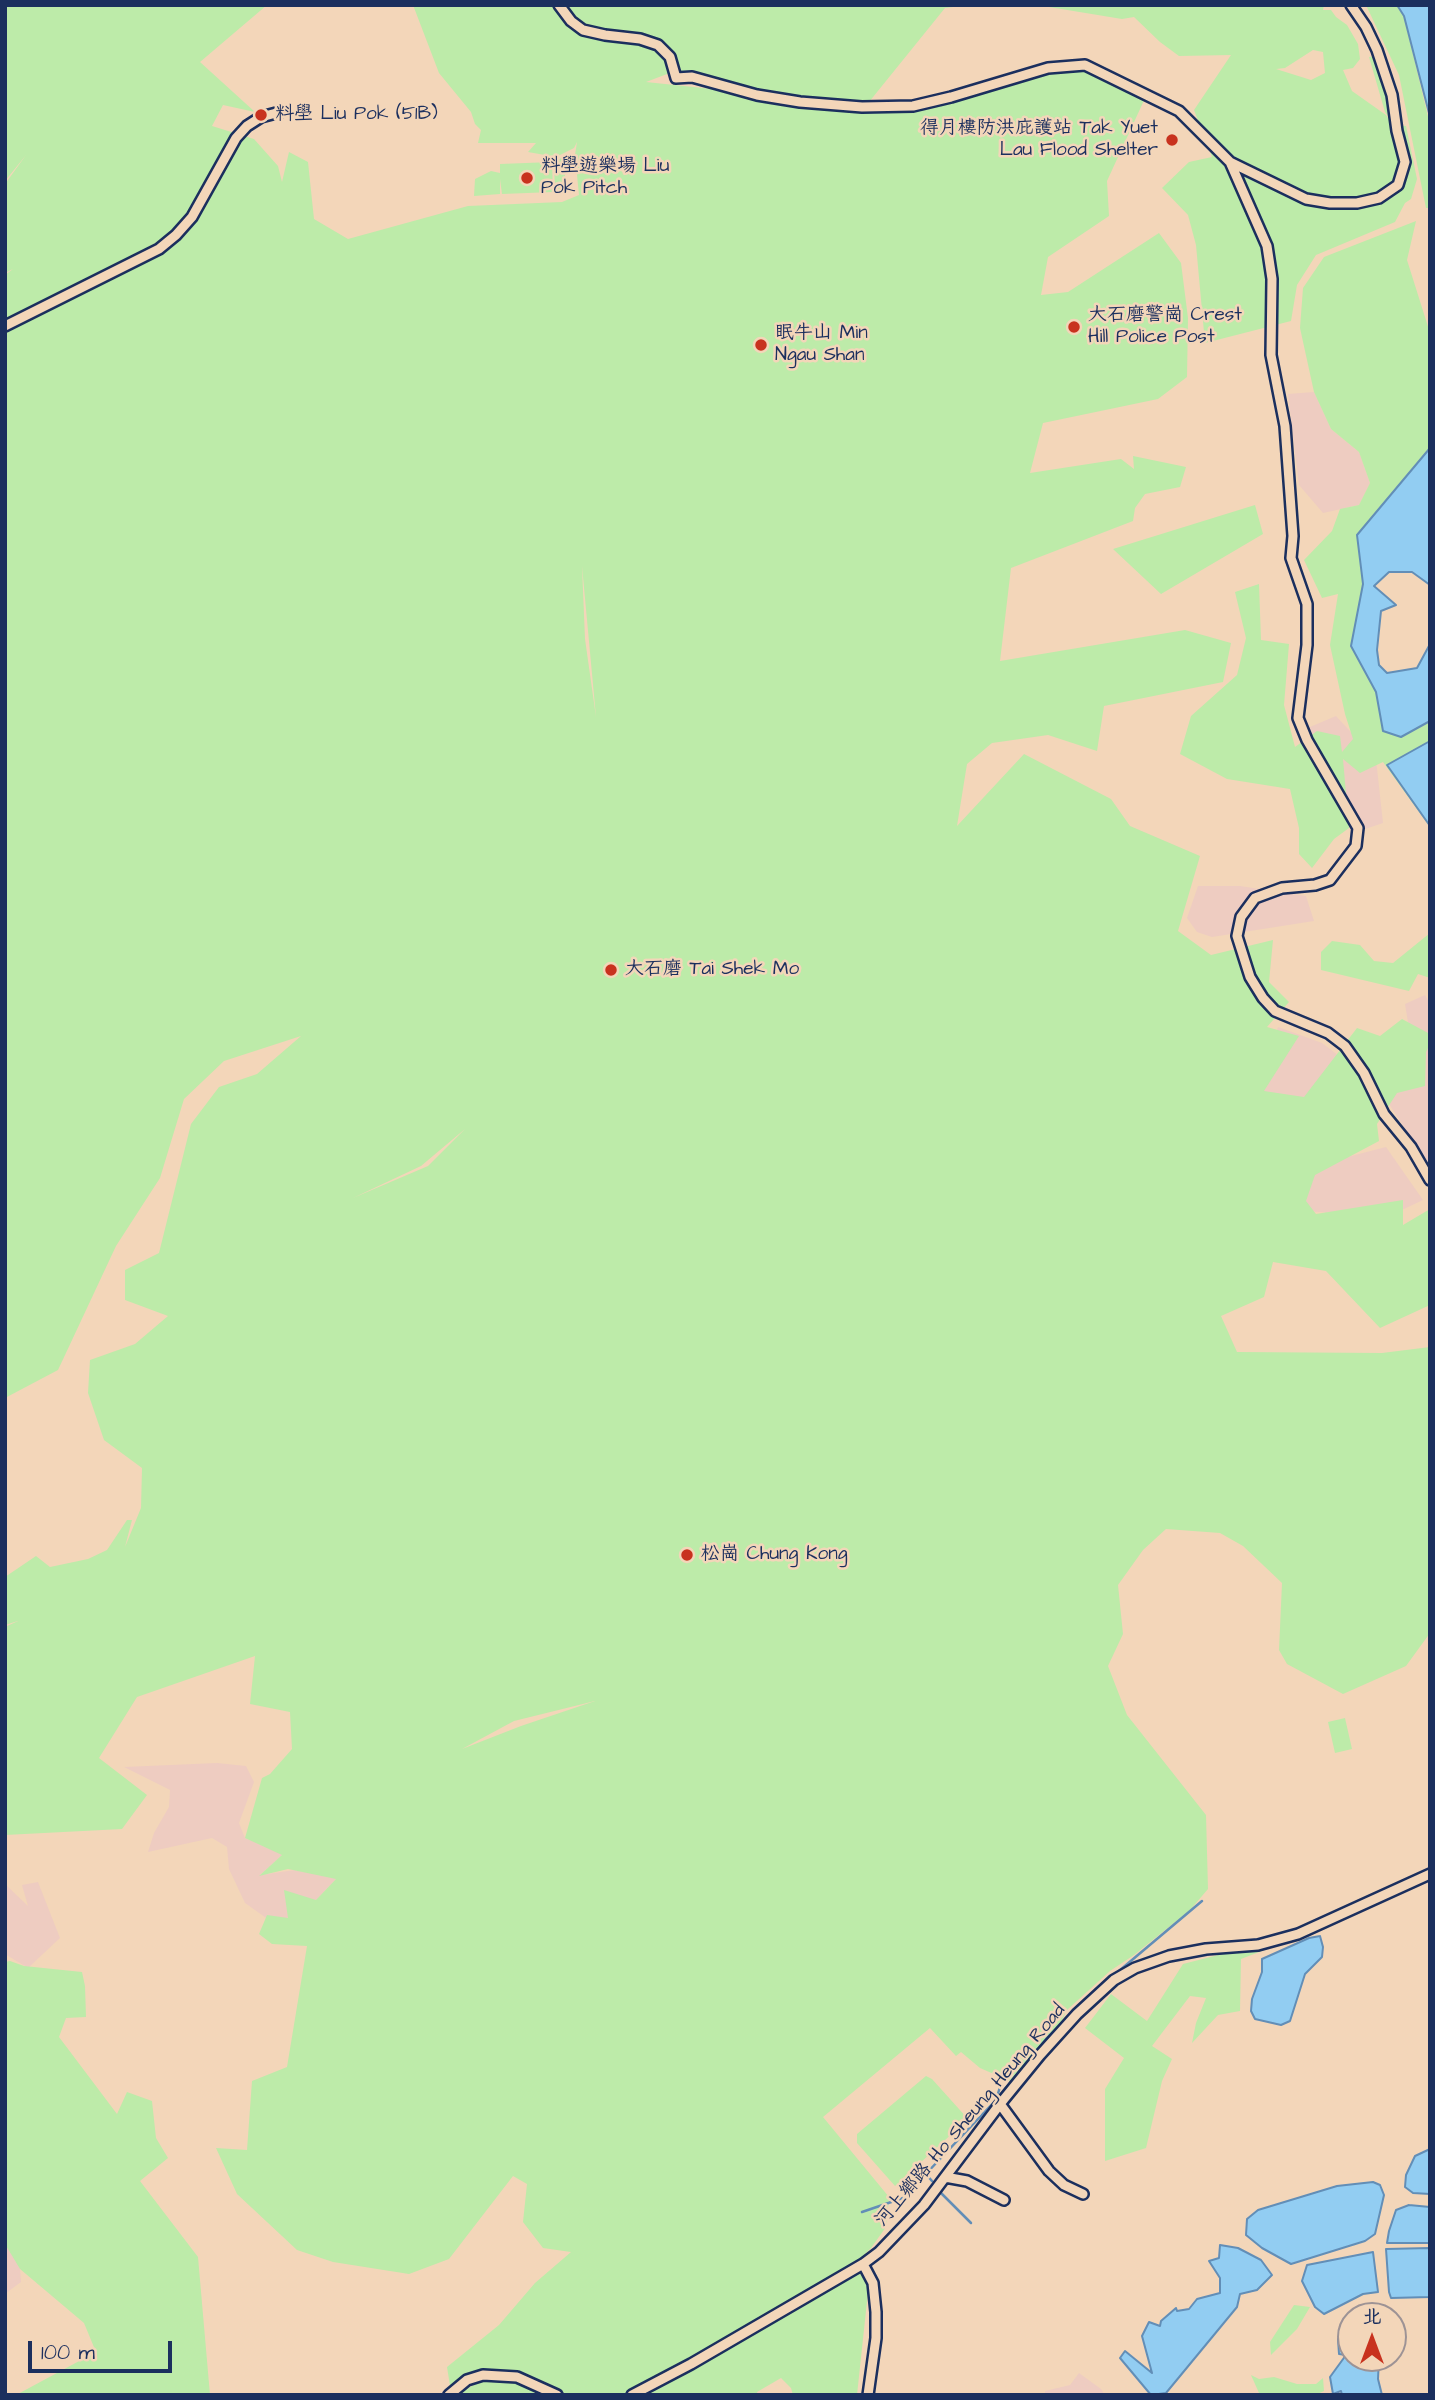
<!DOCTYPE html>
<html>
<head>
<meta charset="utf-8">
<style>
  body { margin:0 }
  #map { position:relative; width:1435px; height:2400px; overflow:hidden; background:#f3d6b9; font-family:"Architects Daughter","LXGW WenKai TC",sans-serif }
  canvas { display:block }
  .frame { position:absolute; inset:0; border:7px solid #1b2f5e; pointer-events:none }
  .north { position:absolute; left:1337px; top:2302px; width:70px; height:70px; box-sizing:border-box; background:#f3d6b9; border:2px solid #9d9395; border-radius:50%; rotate:0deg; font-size:19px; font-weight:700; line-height:28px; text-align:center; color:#1b2f5e }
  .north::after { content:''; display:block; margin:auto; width:24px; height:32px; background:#c8321e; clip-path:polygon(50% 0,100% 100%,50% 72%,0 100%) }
  .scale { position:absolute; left:28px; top:2341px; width:144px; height:32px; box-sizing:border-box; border:4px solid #1b2f5e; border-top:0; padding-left:9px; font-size:21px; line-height:24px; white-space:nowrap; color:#1b2f5e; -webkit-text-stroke:5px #f3d6b9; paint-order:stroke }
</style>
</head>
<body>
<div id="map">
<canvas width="1435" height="2400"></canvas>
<div class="frame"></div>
<div class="north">北</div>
<div class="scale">100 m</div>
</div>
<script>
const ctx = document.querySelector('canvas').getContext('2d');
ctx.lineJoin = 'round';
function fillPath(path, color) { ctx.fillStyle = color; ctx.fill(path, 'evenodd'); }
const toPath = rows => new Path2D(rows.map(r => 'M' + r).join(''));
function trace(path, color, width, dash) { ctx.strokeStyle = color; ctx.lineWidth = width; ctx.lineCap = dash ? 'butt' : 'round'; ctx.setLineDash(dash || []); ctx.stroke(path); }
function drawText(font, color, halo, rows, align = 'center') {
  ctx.font = font + ' "Architects Daughter","LXGW WenKai TC",sans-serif'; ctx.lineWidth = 5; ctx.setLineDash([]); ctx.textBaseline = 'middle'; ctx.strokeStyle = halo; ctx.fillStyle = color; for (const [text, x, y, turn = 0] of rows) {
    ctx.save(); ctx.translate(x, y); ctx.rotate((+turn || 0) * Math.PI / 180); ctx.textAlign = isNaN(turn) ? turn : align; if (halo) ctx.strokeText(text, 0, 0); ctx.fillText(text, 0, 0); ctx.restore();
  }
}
fillPath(toPath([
  [1314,392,1331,429,1359,452,1370,483,1359,505,1323,513,1299,485,1288,394],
  [1336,716,1376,759,1383,823,1353,833,1298,732],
  [1198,886,1240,886,1306,896,1314,921,1212,937,1197,932,1187,918],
  [1425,995,1430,1004,1430,1167,1374,1081,1416,1071,1405,1004],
  [1278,1027,1322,1043,1343,1059,1372,1125,1244,1140],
  [1386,1147,1423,1200,1387,1217,1292,1210,1293,1171],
  [217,1763,246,1766,254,1782,239,1823,245,1838,285,1853,260,1875,295,1870,337,1878,316,1900,289,1918,269,1920,245,1903,229,1869,227,1847,212,1838,148,1852,154,1833,169,1807,170,1790,124,1767],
  [38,1882,60,1938,28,1968,5,1954,5,1884,28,1906,22,1885],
  [5,2241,19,2256,21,2282,5,2294],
  [1079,2373,1101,2389,1105,2395,1045,2395,1045,2391,1070,2385]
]), '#eeccc1');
fillPath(toPath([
  [5,5,267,5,200,62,255,112,223,105,212,126,254,139,278,166,282,182,289,152,308,162,314,219,348,239,468,206,562,202,579,195,575,155,577,142,574,148,556,157,528,152,536,143,478,143,481,130,475,124,471,112,439,73,413,5,555,5,559,14,566,18,559,5,969,5,945,8,869,102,913,106,1048,68,1085,65,1146,96,1107,181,1109,216,1048,257,1041,295,1068,292,1159,233,1181,263,1188,318,1187,377,1158,399,1043,423,1030,473,1121,459,1134,469,1133,456,1186,467,1180,487,1145,494,1135,508,1133,521,1011,568,1000,661,1185,630,1231,643,1223,682,1104,706,1097,751,1048,735,992,743,967,764,957,826,1024,754,1111,799,1130,826,1200,856,1178,931,1211,955,1273,940,1269,982,1289,1002,1267,1027,1299,1036,1264,1091,1304,1097,1357,1028,1380,1036,1402,1019,1430,1034,1430,1044,1426,1052,1425,1086,1397,1093,1377,1124,1379,1141,1315,1175,1306,1201,1316,1214,1403,1200,1403,1225,1430,1209,1430,1305,1380,1328,1326,1271,1273,1262,1264,1297,1221,1316,1237,1352,1382,1353,1430,1347,1430,1633,1406,1666,1343,1694,1287,1664,1279,1650,1282,1583,1243,1546,1220,1533,1166,1529,1143,1550,1118,1585,1123,1634,1108,1666,1127,1715,1206,1815,1208,1889,1190,1910,1134,1955,1110,1971,1067,2010,1055,2034,1010,2081,980,2068,961,2052,956,2056,930,2028,823,2117,889,2197,886,2227,871,2248,861,2258,754,2322,647,2383,621,2395,565,2395,520,2374,478,2376,451,2392,447,2367,499,2325,535,2283,571,2252,543,2248,523,2222,527,2184,513,2176,449,2259,409,2274,333,2262,297,2250,237,2194,216,2148,247,2150,252,2081,287,2067,307,1946,272,1944,259,1934,267,1915,288,1918,284,1890,316,1900,336,1879,288,1869,259,1876,282,1855,245,1838,262,1778,270,1774,292,1749,290,1712,250,1704,255,1656,137,1697,99,1758,147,1795,122,1829,5,1835,5,1627,18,1621,5,1625,5,1577,36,1556,50,1567,88,1559,107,1550,127,1520,132,1520,125,1547,141,1508,142,1468,104,1440,88,1393,90,1360,135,1344,168,1316,125,1300,125,1270,159,1253,191,1124,219,1087,257,1074,301,1036,224,1061,184,1099,160,1178,116,1246,58,1370,5,1398,5,275,13,269,5,273,5,184,26,155,5,181],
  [675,71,722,89,722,90,646,82],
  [582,566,596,717,585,639],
  [465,1129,428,1166,353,1198,421,1166],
  [595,1701,521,1726,462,1749,514,1721],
  [1037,5,1324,5,1323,10,1331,10,1336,17,1347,25,1358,44,1360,59,1353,68,1343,70,1352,91,1386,115,1393,125,1406,126,1417,179,1411,199,1405,203,1395,222,1316,255,1297,285,1291,321,1205,343,1196,245,1188,215,1162,188,1189,162,1212,157,1194,110,1231,55,1179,56,1160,42,1134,17,1122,19],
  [1313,50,1323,52,1325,73,1311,80,1276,69,1285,68],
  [1366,5,1397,5,1404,16,1430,125,1430,164,1428,159,1430,208,1426,208,1399,75],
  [1375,56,1386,88,1391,120,1385,112,1369,57],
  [565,156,565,184,562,189,555,192,554,162],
  [552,162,553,192,502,194,500,179,500,194,474,196,475,179,491,171,500,173,500,164],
  [1416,221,1407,260,1430,333,1430,448,1357,535,1363,584,1351,646,1401,737,1430,722,1430,827,1383,762,1360,773,1343,759,1349,828,1334,839,1312,868,1299,854,1299,828,1290,789,1227,779,1180,754,1191,716,1237,675,1246,638,1235,592,1259,584,1261,640,1289,644,1284,705,1295,747,1317,731,1340,736,1342,752,1353,739,1345,714,1330,645,1338,594,1322,598,1304,560,1332,531,1340,509,1359,505,1370,483,1359,452,1331,429,1314,392,1300,328,1303,288,1324,257],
  [1255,505,1263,534,1161,594,1113,549],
  [1430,933,1430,978,1418,974,1409,991,1321,970,1321,952,1332,941,1360,945,1374,961,1393,963],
  [1345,1718,1352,1749,1335,1753,1328,1722],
  [1280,1944,1241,1959,1240,2011,1218,2015,1192,2043,1196,2023,1206,1998,1190,1996,1152,2046,1172,2059,1162,2081,1146,2148,1105,2161,1105,2089,1124,2058,1085,2028,1111,1994,1147,2021,1183,1964,1230,1952],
  [10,1961,24,1966,82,1972,85,1986,86,2017,66,2018,59,2037,117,2114,127,2092,152,2101,156,2138,168,2158,140,2181,198,2257,210,2395,16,2395,96,2352,84,2323,20,2269,5,2244,5,1962],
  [926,2076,932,2079,968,2119,895,2186,857,2143,857,2134],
  [859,2270,865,2278,868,2292,857,2395,793,2395,791,2388,781,2378,757,2392,758,2395,640,2395],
  [1294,2305,1310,2307,1297,2329,1271,2355,1270,2342],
  [1251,2375,1259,2379,1274,2377,1297,2384,1316,2384,1323,2378,1324,2391,1315,2395,1259,2393],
  [499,2379,519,2381,547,2395,457,2395,480,2381]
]), '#bdeba9');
const water = toPath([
  [1397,5,1430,5,1430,117,1404,16,1397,5],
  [1430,448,1430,585,1412,572,1389,572,1374,586,1396,605,1381,611,1377,650,1379,665,1387,673,1417,668,1430,644,1430,721,1401,737,1383,731,1376,692,1351,646,1363,584,1357,535,1430,448],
  [1430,741,1430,826,1387,765,1430,741],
  [1320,1936,1323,1947,1322,1957,1305,1974,1290,2021,1281,2025,1255,2019,1251,2011,1252,1999,1262,1972,1262,1959,1309,1938,1320,1936],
  [1430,2149,1430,2194,1413,2193,1405,2187,1406,2175,1415,2156,1430,2149],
  [1373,2182,1380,2185,1384,2195,1375,2234,1365,2241,1291,2264,1262,2248,1246,2235,1247,2219,1258,2210,1337,2186,1373,2182],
  [1409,2205,1430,2207,1430,2243,1387,2243,1389,2231,1396,2210,1409,2205],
  [1220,2245,1238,2248,1261,2260,1272,2275,1257,2290,1240,2294,1237,2307,1166,2393,1151,2395,1120,2358,1125,2351,1152,2373,1142,2336,1149,2322,1160,2326,1161,2321,1176,2308,1177,2311,1189,2309,1197,2299,1220,2293,1220,2278,1209,2261,1219,2258,1220,2245],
  [1430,2248,1430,2297,1391,2298,1389,2292,1386,2249,1430,2248],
  [1373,2252,1378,2292,1363,2294,1324,2314,1315,2307,1302,2281,1307,2265,1373,2252],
  [1351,2332,1351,2358,1379,2358,1378,2379,1382,2395,1342,2395,1341,2391,1333,2394,1330,2377,1346,2355,1339,2354,1338,2339,1347,2337,1351,2332]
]);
fillPath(water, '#92cdf2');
trace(water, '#628eb7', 2);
trace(toPath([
  [1113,1976,1202,1901],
  [1084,2002,1097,1990],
  [996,2100,1047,2038,1072,2014],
  [925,2173,932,2181],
  [941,2193,971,2223],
  [862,2212,903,2198,996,2100,1000,2087]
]), '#628eb7', 2.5);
const minor = toPath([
  [559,5,571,21,583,30,605,35,640,39,658,45,670,57,676,78,692,77,757,95,800,102,862,107,913,106,951,97,1048,68,1085,65,1179,111,1230,162,1306,199,1330,203,1357,203,1379,198,1398,185,1405,162,1397,131,1392,95,1377,50,1366,27,1351,5],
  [1230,162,1267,246,1272,279,1271,355,1285,426,1293,536,1291,558,1307,604,1307,645,1298,718,1307,740,1358,828,1356,846,1330,880,1315,885,1282,888,1255,898,1241,917,1237,936,1250,977,1263,998,1275,1011,1328,1033,1345,1046,1364,1073,1384,1114,1411,1147,1430,1180],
  [5,326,159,249,176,235,192,217,236,138,247,126,261,117,280,112],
  [1000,2104,1049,2171,1064,2185,1083,2194],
  [945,2177,967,2181,1004,2200],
  [863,2264,873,2283,876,2312,876,2338,868,2395],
  [449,2395,467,2380,483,2375,517,2377,557,2395],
  [632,2395,691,2364,863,2264,879,2252,924,2205,1000,2104,1040,2055,1077,2014,1114,1980,1135,1968,1169,1956,1206,1949,1258,1945,1298,1934,1430,1874]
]);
trace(minor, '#1b2f5e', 14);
trace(minor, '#f3d6b9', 9);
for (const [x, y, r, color] of [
  [261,115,7,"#c8321e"],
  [1172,140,7,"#c8321e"],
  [527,178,7,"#c8321e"],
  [1074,327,7,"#c8321e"],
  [761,345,7,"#c8321e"],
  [611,970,7,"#c8321e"],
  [687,1555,7,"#c8321e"]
]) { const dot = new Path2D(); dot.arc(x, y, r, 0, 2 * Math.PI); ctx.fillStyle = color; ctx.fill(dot); trace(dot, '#f3d6b9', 2.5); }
drawText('19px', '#1b2f5e', '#f3d6b9', [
  ["料壆 Liu Pok (51B)",275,115],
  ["得月樓防洪庇護站 Tak Yuet",1158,129,"right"],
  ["Lau Flood Shelter",1158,151,"right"],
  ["料壆遊樂場 Liu",541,167],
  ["Pok Pitch",541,189],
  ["大石磨警崗 Crest",1088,316],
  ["Hill Police Post",1088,338],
  ["眠牛山 Min",775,334],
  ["Ngau Shan",775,356],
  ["大石磨 Tai Shek Mo",625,970],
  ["松崗 Chung Kong",701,1555]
], 'left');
drawText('19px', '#1b2f5e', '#f3d6b9', [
  ["河上鄉路 Ho Sheung Heung Road",971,2116,-50]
]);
</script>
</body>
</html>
